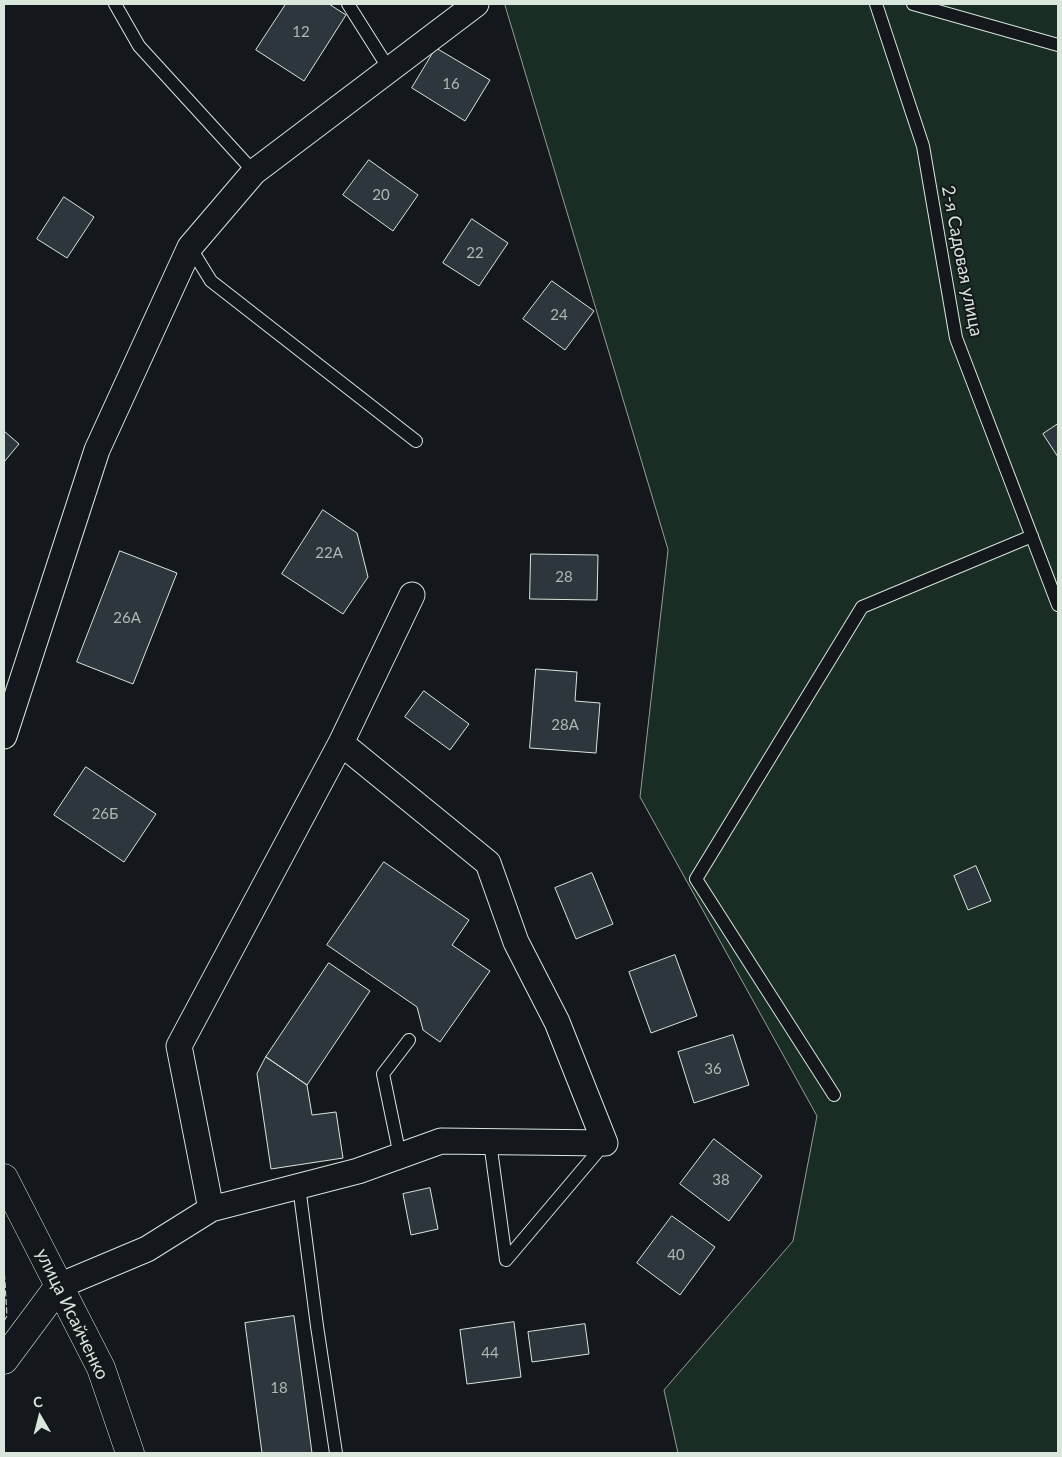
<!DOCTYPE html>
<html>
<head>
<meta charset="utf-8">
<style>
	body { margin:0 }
	#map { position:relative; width:1062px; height:1457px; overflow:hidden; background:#14181c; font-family:Lato,sans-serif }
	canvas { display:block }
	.frame { position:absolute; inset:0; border:5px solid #d8e6dc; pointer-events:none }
	.north { position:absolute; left:15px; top:1392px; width:50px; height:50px; -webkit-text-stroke:4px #14181c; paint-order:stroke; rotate:352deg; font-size:14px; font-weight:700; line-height:20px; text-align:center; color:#d8e6dc }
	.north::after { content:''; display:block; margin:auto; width:18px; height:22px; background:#d8e6dc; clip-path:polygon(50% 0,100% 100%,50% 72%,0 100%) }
</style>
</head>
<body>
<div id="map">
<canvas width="1062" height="1457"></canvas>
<div class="frame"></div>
<div class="north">С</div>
</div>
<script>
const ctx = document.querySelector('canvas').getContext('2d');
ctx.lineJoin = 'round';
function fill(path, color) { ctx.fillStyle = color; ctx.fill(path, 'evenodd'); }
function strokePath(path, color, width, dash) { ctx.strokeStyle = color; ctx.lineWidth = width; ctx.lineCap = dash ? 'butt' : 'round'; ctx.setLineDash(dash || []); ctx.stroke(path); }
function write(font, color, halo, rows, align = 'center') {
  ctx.font = font + ' Lato,sans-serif'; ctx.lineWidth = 4; ctx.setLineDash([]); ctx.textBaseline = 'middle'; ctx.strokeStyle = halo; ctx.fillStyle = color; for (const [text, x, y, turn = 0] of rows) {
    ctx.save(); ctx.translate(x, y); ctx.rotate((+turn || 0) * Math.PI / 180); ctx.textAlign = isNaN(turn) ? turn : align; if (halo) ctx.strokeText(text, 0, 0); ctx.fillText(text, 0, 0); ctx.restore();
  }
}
const green = new Path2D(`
	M505,4H1058V1453H678L664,1390L793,1241L817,1116L640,797L668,550Z`);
const building = new Path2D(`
	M286,4H329L346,15L304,81L256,50Z
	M436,48L490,80L465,121L412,88Z
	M369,160L418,195L393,231L343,195Z
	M64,197L94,217L67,258L37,239Z
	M472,219L508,243L479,286L443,263Z
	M552,281L594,311L565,350L523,319Z
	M1058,424V457L1043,434Z
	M4,431L19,444L4,462Z
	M323,510L357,533L368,577L343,614L282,574Z
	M120,551L177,573L133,684L77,662Z
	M531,554L598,555L597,600L530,599Z
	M536,669L577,672L575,701L600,703L596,753L530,748Z
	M424,691L469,724L450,750L405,717Z
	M86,767L156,814L124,862L54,815Z
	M384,862L469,920L452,945L490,971L440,1042L423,1030L417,1007L327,945Z
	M976,866L991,901L968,910L954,876Z
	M592,873L613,924L576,939L555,888Z
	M675,955L697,1016L651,1033L629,972Z
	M329,963L370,991L307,1085L266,1057Z
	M733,1035L749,1085L694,1103L678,1052Z
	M266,1057L307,1085L312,1115L336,1112L343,1158L271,1169L257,1074Z
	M714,1139L762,1176L729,1221L680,1184Z
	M430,1188L438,1229L411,1235L403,1194Z
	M672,1216L715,1247L680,1295L637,1263Z
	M294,1316L312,1453H262L245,1323Z
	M514,1322L521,1377L467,1384L460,1330Z
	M585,1324L589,1354L532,1362L528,1332Z`);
const lane = new Path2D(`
	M115,4L139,46L254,172
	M348,4L389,69
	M876,4L923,146L956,338L1058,605
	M913,4L1058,45
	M190,247L211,281L416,441
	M834,1095L696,879L862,607L1032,536
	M490,1142L506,1260L605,1143
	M400,1156L383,1074L409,1040
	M299,1186L317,1326L336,1453`);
const street = new Path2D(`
	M4,736L97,450L190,247L254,172L476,4
	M211,1209L179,1046L341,743L412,595
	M59,1286L147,1249L211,1209L358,1171L441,1141L605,1143L557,1022L516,942L488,863L341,743`);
const secondary = new Path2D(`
	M4,1178L101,1368L130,1453
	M4,1360L59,1286`);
const fence = new Path2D(`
	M4,1265L7,1316L4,1321`);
const numberNames = [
	["12",301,32],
	["16",451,84],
	["20",381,195],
	["22",475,253],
	["24",559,315],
	["22А",329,553],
	["28",564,577],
	["26А",127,618],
	["28А",565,725],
	["26Б",105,814],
	["36",713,1069],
	["38",721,1180],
	["40",676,1255],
	["44",490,1353],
	["18",279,1388]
];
const streetNames = [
	["2-я Садовая улица",962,261,79],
	["улица Исайченко",72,1314,64]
];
fill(green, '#1a2d24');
strokePath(green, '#939e99', 1);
fill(building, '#2c363c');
strokePath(building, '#d8e6dc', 1);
strokePath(lane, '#d8e6dc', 14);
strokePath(street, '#d8e6dc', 27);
strokePath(secondary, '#d8e6dc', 29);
strokePath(lane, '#14181c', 12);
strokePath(street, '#14181c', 25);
strokePath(secondary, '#14181c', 28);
strokePath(fence, '#d8e6dc', 1, [6, 2.5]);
write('15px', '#adbab4', null, numberNames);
write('18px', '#d8e6dc', '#14181c', streetNames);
</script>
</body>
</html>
